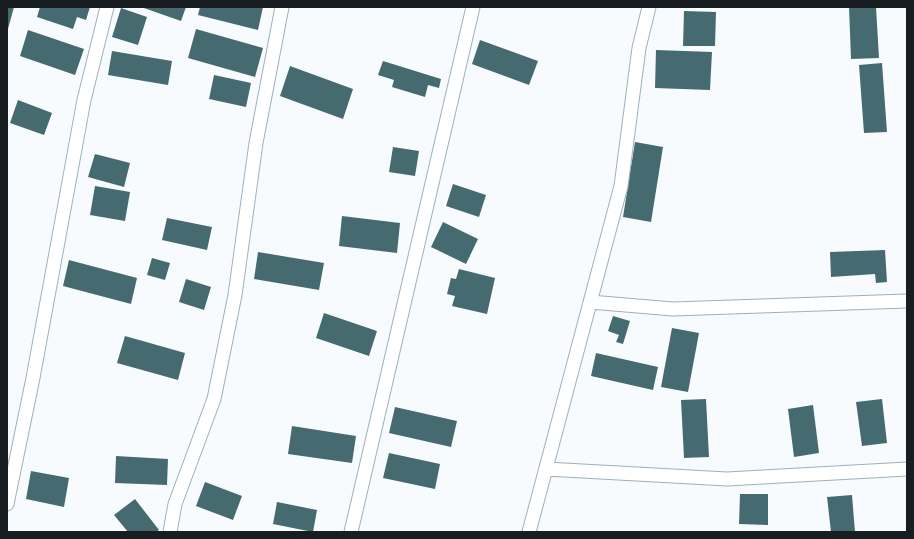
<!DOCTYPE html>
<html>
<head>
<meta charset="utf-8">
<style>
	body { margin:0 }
	#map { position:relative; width:914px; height:539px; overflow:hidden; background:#f7fbfd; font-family:Overpass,sans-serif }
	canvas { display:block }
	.frame { position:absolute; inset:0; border:8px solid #171d21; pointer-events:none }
</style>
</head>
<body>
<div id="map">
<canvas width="914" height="539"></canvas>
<div class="frame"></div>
</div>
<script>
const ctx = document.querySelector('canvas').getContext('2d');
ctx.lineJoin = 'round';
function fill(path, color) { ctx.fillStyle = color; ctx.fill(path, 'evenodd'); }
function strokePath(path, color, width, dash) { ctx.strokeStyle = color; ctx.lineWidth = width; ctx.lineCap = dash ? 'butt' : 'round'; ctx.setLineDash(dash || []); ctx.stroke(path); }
const building = new Path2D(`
	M7,7H14L8,29L7,28Z
	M40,7H90L86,20L77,17L73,29L37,17Z
	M141,7H186L181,21Z
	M200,7H263L258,30L198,15Z
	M849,7H876L879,58L851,59Z
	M121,8L147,17L138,45L112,37Z
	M684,11L716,12L715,46H683Z
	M196,29L263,48L255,77L188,58Z
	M28,30L84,49L75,75L20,56Z
	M480,40L538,61L529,85L472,64Z
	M656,50L712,52L710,90L655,88Z
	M112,51L172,61L168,85L108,75Z
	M383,61L441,79L439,88L428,85L425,97L392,87L394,80L378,75Z
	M882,63L887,132L864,133L859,65Z
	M290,66L353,89L343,119L280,96Z
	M214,75L251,83L246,107L209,99Z
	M18,100L52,113L44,135L10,123Z
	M635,142L663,147L651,222L623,217Z
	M393,147L419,151L415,176L389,172Z
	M95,154L130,163L124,187L88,177Z
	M453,184L486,195L479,217L446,206Z
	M95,186L130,192L125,221L90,215Z
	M342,216L400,223L397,253L339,246Z
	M167,218L212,227L207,250L162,240Z
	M443,222L478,239L466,264L431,247Z
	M885,250L887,282L876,283L875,274L831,277L830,252Z
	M258,252L324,263L319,290L254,279Z
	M152,258L170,263L165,280L147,275Z
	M69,260L137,278L131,304L63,286Z
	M459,269L495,278L487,314L452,306L455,296L447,294L451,278L456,279Z
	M186,279L211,287L204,310L179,302Z
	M324,313L377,331L369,356L316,338Z
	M613,316L630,321L623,344L616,342L619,335L608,331Z
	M672,328L699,333L688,392L661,387Z
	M125,336L185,353L178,380L117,363Z
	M596,353L658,367L653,390L591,376Z
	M706,399L709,457L684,458L681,400Z
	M882,399L887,443L862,446L856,402Z
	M813,405L819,453L794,457L788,409Z
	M395,407L457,421L451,447L389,433Z
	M292,426L356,436L352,463L288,454Z
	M389,453L440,464L435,489L383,478Z
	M116,456L168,459L167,485L115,483Z
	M31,471L69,478L64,507L26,499Z
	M205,482L242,496L233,520L196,506Z
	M740,494H768V525L739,524Z
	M852,495L855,532H831L827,497Z
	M135,499L159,530L156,532H128L114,515Z
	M277,502L317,510L313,532L273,524Z`);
const street = new Path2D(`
	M590,302L673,309L907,301
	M546,469L727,479L907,469
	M7,504L33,378L84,100L107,7
	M170,532L175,504L214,399L235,295L256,143L282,7
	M351,532L473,7
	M529,532L621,186L639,48L649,7`);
fill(building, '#456b71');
strokePath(street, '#9fb0b9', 15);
strokePath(street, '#fff', 13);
</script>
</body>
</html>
